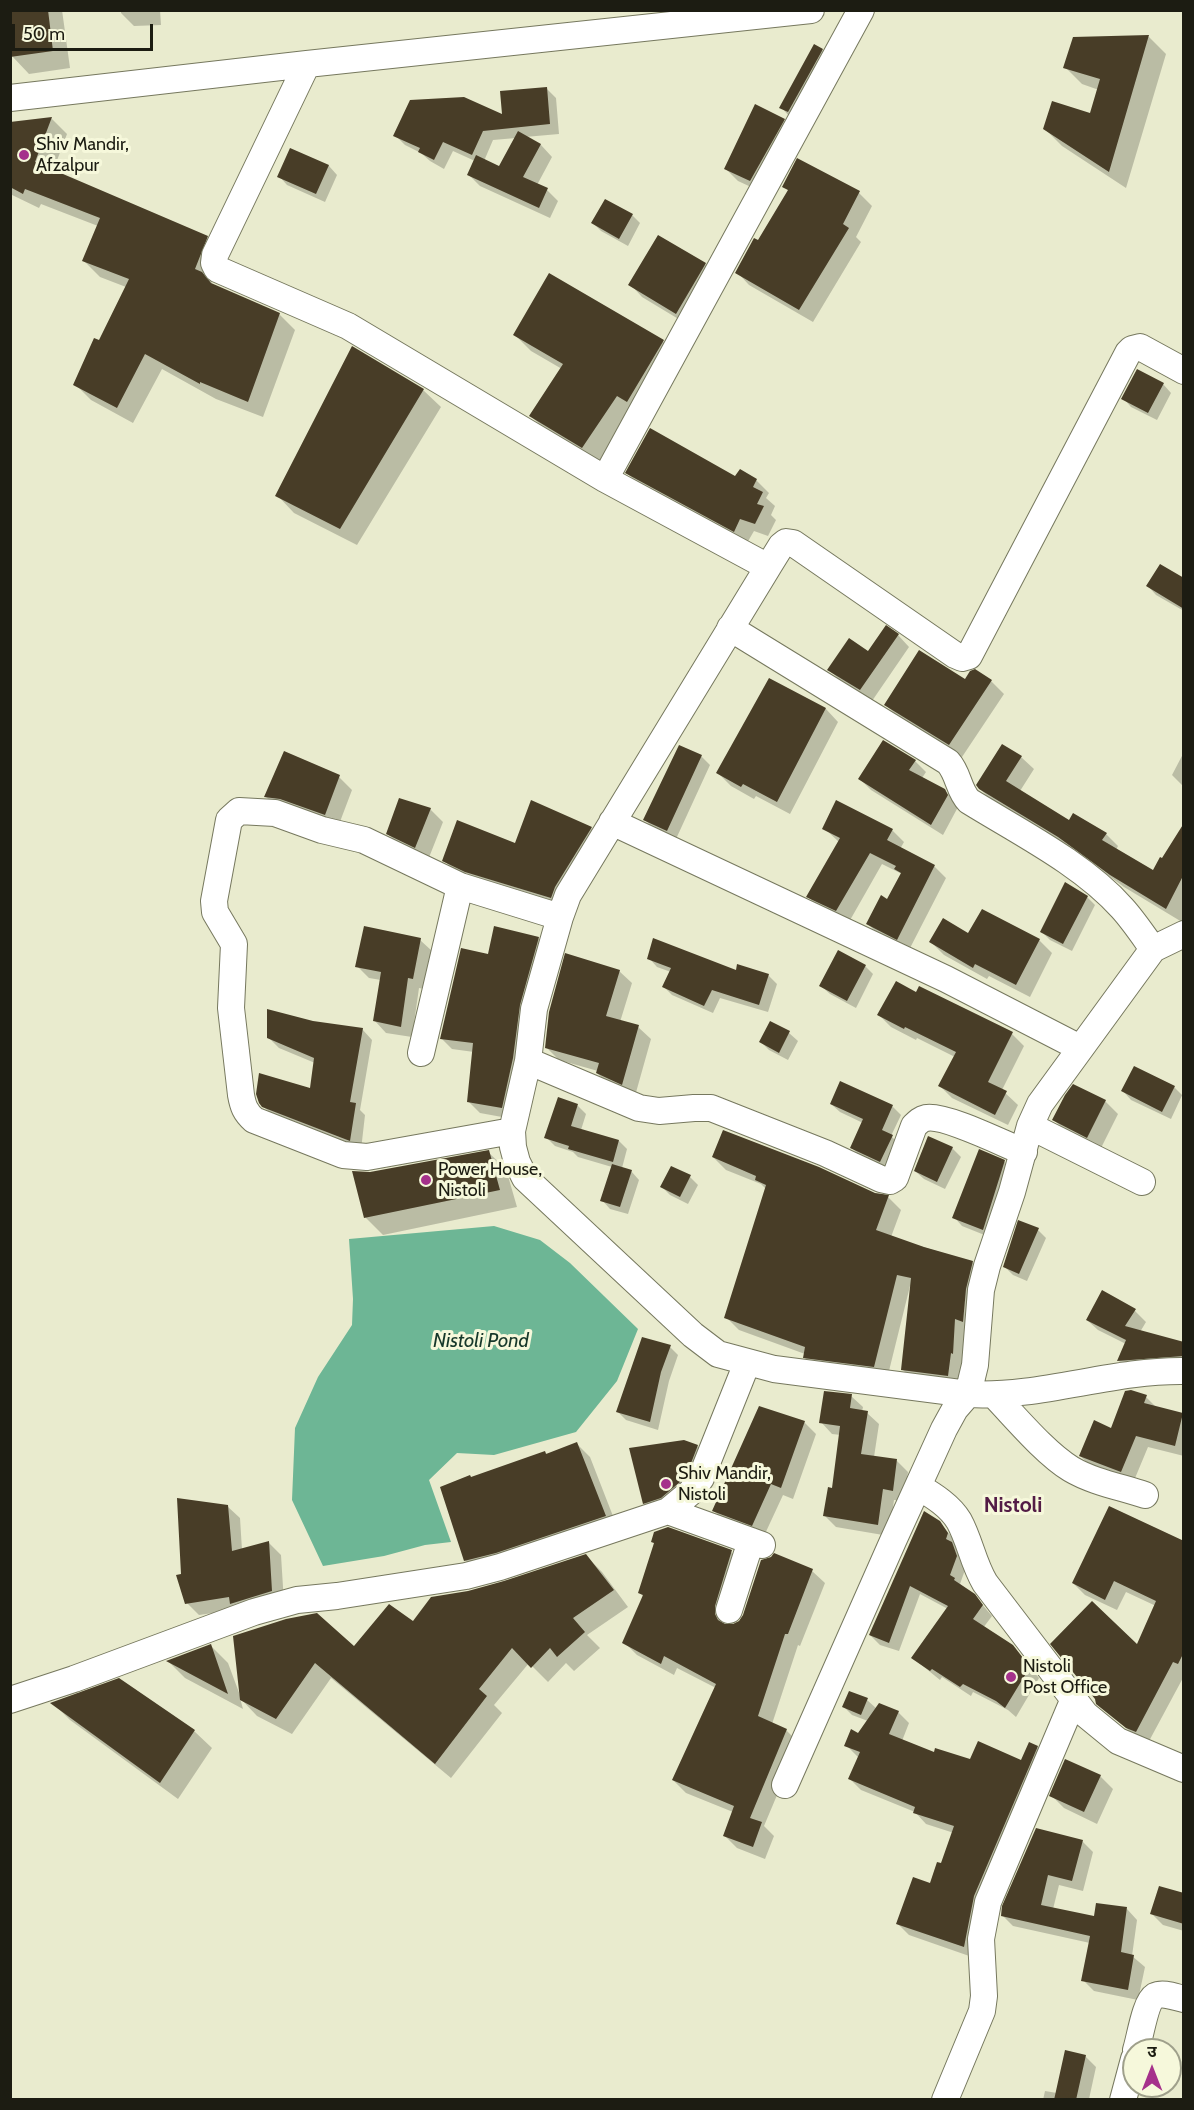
<!DOCTYPE html>
<html>
<head>
<meta charset="utf-8">
<style>
	body { margin:0 }
	#map { position:relative; width:1194px; height:2110px; overflow:hidden; background:#e9ebce; font-family:Cabin,"Noto Sans Devanagari",sans-serif }
	canvas { display:block }
	.frame { position:absolute; inset:0; border:12px solid #1c1c12; pointer-events:none }
	.north { position:absolute; left:1122px; top:2038px; width:60px; height:60px; box-sizing:border-box; background:#f6f8db; border:2px solid #9fa08b; border-radius:50%; rotate:0deg; font-size:16px; font-weight:700; line-height:24px; text-align:center; color:#1c1c12 }
	.north::after { content:''; display:block; margin:auto; width:21px; height:27px; background:#a5318b; clip-path:polygon(50% 0,100% 100%,50% 72%,0 100%) }
	.scale { position:absolute; left:12px; top:24px; width:141px; height:27px; box-sizing:border-box; border:3px solid #1c1c12; border-top:0; padding-left:8px; font-size:18px; line-height:21px; white-space:nowrap; color:#1c1c12; -webkit-text-stroke:4px #f6f8db; paint-order:stroke }
</style>
</head>
<body>
<div id="map">
<canvas width="1194" height="2110"></canvas>
<div class="frame"></div>
<div class="north">उ</div>
<div class="scale">50 m</div>
</div>
<script>
const ctx = document.querySelector('canvas').getContext('2d');
ctx.lineJoin = 'round';
function fill(path, color) { ctx.fillStyle = color; ctx.fill(path, 'evenodd'); }
function strokePath(path, color, width, dash) { ctx.strokeStyle = color; ctx.lineWidth = width; ctx.lineCap = dash ? 'butt' : 'round'; ctx.setLineDash(dash || []); ctx.stroke(path); }
function write(font, color, halo, rows, align = 'center') {
  ctx.font = font + ' Cabin,sans-serif'; ctx.lineWidth = 6; ctx.setLineDash([]); ctx.textBaseline = 'middle'; ctx.strokeStyle = halo; ctx.fillStyle = color; for (const [text, x, y, turn = 0] of rows) {
    ctx.save(); ctx.translate(x, y); ctx.rotate((+turn || 0) * Math.PI / 180); ctx.textAlign = isNaN(turn) ? turn : align; if (halo) ctx.strokeText(text, 0, 0); ctx.fillText(text, 0, 0); ctx.restore();
  }
}
const water = new Path2D(`
	M494,1226L540,1240L570,1263L638,1329L617,1381L576,1432L494,1455L457,1453L429,1480L451,1542L425,1545L384,1556L323,1566L292,1500L295,1428L318,1377L352,1325L353,1299L349,1239Z`);
const shadow = new Path2D(`
	M10,10H62L70,68L29,74L12,56Z
	M121,10H160L161,25L134,26L121,13Z
	M1149,37L1166,54L1126,188L1062,146L1045,129L1091,114L1099,90L1082,84L1065,67L1074,39Z
	M822,50L830,58L789,116L781,107Z
	M546,88L556,98L559,134L525,137L541,145L552,157L537,185L547,190L558,201L550,218L480,186L469,175L475,161L453,151L444,169L430,161L421,153L405,145L395,135L504,117ZM516,138L500,168L484,161L493,140Z
	M51,118L67,134L53,171L207,237L223,253L211,284L279,314L295,330L263,417L216,399L162,369L133,423L91,400L75,384L99,343L126,287L100,277L84,261L98,226L41,204L39,208L10,194V124Z
	M784,120L797,133L764,193L738,181L725,168Z
	M291,150L329,166L337,175L325,202L287,185L279,176Z
	M784,186L859,193L872,206L856,237L861,242L813,322L749,285L737,272L759,242L789,191Z
	M632,215L640,223L628,246L601,231L593,223Z
	M705,264L718,277L690,326L642,297L630,284Z
	M515,335L663,341L679,357L633,411L599,463L547,432L531,416L562,369L531,351Z
	M353,348L423,390L441,407L357,545L294,513L277,495Z
	M1163,384L1171,393L1157,420L1131,407L1123,398Z
	M627,473L756,480L769,493L766,498L775,506L771,515L776,520L768,536L754,531L747,543L640,486Z
	M1184,580V611L1156,595L1148,586Z
	M898,635L909,647L872,701L841,681L829,670L869,653Z
	M770,680L826,709L838,722L790,814L756,796L754,799L731,786L718,773Z
	M965,681H991L1004,694L962,757L899,718L886,705Z
	M1184,752V787L1172,775Z
	M701,756L710,765L676,839L653,828L645,820Z
	M1021,757L1034,769L1020,791L1069,822L1106,834L1118,846L1116,850L1154,873L1184,829L1182,922L1124,887L1072,849L993,802L980,789Z
	M915,761L926,772L922,778L944,790L956,802L958,807L943,835L871,790L860,779Z
	M339,777L352,790L338,827L279,810L266,797Z
	M430,809L443,822L428,860L401,847L388,834Z
	M591,828L603,840L563,910L456,873L444,860Z
	M824,828L892,830L904,842L900,849L934,866L946,878L909,950L880,936L868,924L888,901L902,874L882,864L849,922L820,908L808,897L839,842Z
	M1087,897L1095,905L1072,951L1050,940L1042,932Z
	M969,935L1039,940L1052,953L1030,997L989,976L987,979L944,955L931,942Z
	M538,938L549,949L513,1119L480,1113L469,1102L474,1052L452,1049L441,1038L489,955Z
	M420,940L432,951L424,989L419,988L412,1037L386,1033L375,1021L381,980L369,978L357,966Z
	M649,958L768,975L777,984L768,1012L720,998L713,1013L672,995L664,987L671,972L657,967Z
	M865,966L873,974L856,1008L830,994L821,986Z
	M619,971L632,983L620,1022L638,1027L651,1039L635,1096L610,1086L597,1073L598,1071L559,1060L546,1047Z
	M920,988L1012,1034L1024,1046L1002,1090L1018,1105L1008,1125L952,1098L940,1086L955,1057L917,1038L916,1040L891,1027L879,1015L917,994Z
	M312,1022L362,1029L372,1040L360,1110L365,1115L361,1150L274,1117L263,1106L311,1090L315,1063L279,1048L268,1037Z
	M771,1023L789,1033L798,1041L788,1060L769,1050L761,1042Z
	M1135,1068L1174,1087L1182,1095L1184,1091L1171,1119L1131,1100L1123,1091Z
	M841,1083L893,1107L901,1115L891,1136L900,1145L889,1170L860,1156L852,1148L863,1123L840,1112L831,1104Z
	M559,1099L578,1106L586,1114L581,1130L619,1141L627,1149L622,1168L631,1171L639,1180L628,1214L610,1209L602,1200L612,1167L578,1157L573,1152L555,1146L546,1137Z
	M1105,1101L1118,1114L1100,1150L1067,1133L1054,1120Z
	M952,1148L961,1157L945,1189L924,1179L915,1171Z
	M488,1152L506,1169L517,1207L383,1235L366,1218L354,1172L370,1173Z
	M713,1157L888,1197L901,1210L891,1237L972,1262L985,1275L961,1389L916,1383L903,1370L912,1286H910L887,1379L817,1370L804,1357L805,1354L739,1330L726,1317L767,1190L761,1184L726,1170Z
	M1004,1161L1013,1170L992,1238L962,1226L954,1217Z
	M690,1177L698,1185L688,1204L670,1195L662,1187Z
	M1038,1230L1046,1238L1027,1281L1013,1275L1004,1266Z
	M1102,1292L1135,1311L1146,1322L1140,1332L1184,1344V1368L1130,1372L1119,1361L1126,1344L1098,1330L1087,1320Z
	M670,1347L678,1355L669,1381L658,1430L626,1420L618,1412Z
	M851,1396L863,1407L862,1412L867,1413L879,1424L874,1457L897,1461L908,1472L904,1501L894,1500L889,1536L836,1527L825,1516L833,1489L841,1435L832,1434L821,1422Z
	M1146,1397L1157,1408L1184,1415V1456L1148,1447L1133,1483L1092,1467L1080,1456Z
	M804,1422L816,1434L793,1499L783,1495L764,1536L725,1522L714,1511Z
	M577,1444L590,1457L618,1529L478,1573L465,1560L472,1478L545,1452L548,1455Z
	M697,1446L715,1464L662,1520L644,1503Z
	M227,1506L240,1518L242,1550L269,1543L281,1555L284,1603L199,1615L187,1603L182,1575Z
	M939,1522L958,1544L956,1548L961,1553L966,1567L960,1584L974,1595L992,1616L983,1628L1012,1646L1039,1678L1016,1717L1008,1710L973,1692L971,1696L942,1677L940,1680L913,1658L948,1609L920,1594L899,1651L880,1645L870,1635Z
	M1184,1543V1676L1148,1743L1139,1739L1097,1703L1137,1646L1156,1606L1126,1592L1117,1610L1085,1595L1073,1583Z
	M731,1552L744,1564L727,1619V1626H733L812,1571L825,1583L800,1646L798,1645L772,1724L786,1730L799,1743L764,1826L774,1836L765,1859L737,1848L724,1835L733,1812L686,1793L673,1780L716,1688L677,1668L674,1675L637,1655L624,1642L644,1597L639,1592Z
	M586,1556L602,1572L628,1607L587,1635L600,1648L574,1671L566,1663L548,1682L529,1663L494,1705L502,1713L451,1778L331,1678L292,1734L257,1716L240,1698L243,1709L185,1678L168,1661L211,1646L228,1663L241,1698L235,1637L355,1648L413,1623L469,1592Z
	M119,1680L194,1731L212,1748L178,1799L70,1720L53,1703Z
	M867,1700L877,1709L898,1712L909,1723L902,1741L935,1754L970,1761L1021,1762L1037,1747L1048,1758L975,1958L909,1935L898,1924L931,1885L942,1865L954,1833L926,1824L915,1812L861,1790L850,1779L859,1758L846,1745L858,1735L868,1721L852,1715L844,1707Z
	M1066,1761L1100,1776L1113,1789L1097,1824L1064,1808L1051,1795Z
	M1082,1841L1093,1852L1083,1891L1059,1885L1053,1909L1095,1918L1127,1909L1137,1920L1132,1956L1145,1967L1138,2000L1094,1991L1083,1980L1090,1943L1013,1926L1002,1915Z
	M1184,1895V1931L1163,1925L1152,1914Z
	M1085,2056L1096,2067L1089,2099L1091,2100H1043L1045,2091L1057,2093Z`);
const building = new Path2D(`
	M10,10H48L53,51L10,57Z
	M1149,35L1109,172L1043,129L1052,101L1090,113L1100,79L1063,68L1073,37Z
	M814,44L823,49L788,112L779,108Z
	M547,87L550,124L483,131L472,155L443,142L434,160L418,152L420,148L393,136L410,100L464,97L502,114L500,91Z
	M755,104L785,119L750,181L724,169Z
	M52,117L35,162L208,236L195,269L202,272L211,283L280,313L248,402L200,382V384L145,354L117,408L73,385L94,338L99,340L129,279L82,261L100,218L25,189L23,194L10,187V122Z
	M518,131L541,144L523,177L548,188L539,208L467,175L476,155L499,166Z
	M290,148L329,165L316,194L277,177Z
	M797,158L860,191L843,224L849,228L799,310L735,273L754,238L758,240L788,190L782,187Z
	M605,199L633,214L619,239L591,223Z
	M658,235L706,263L676,314L628,285Z
	M549,273L664,340L627,402L617,396L582,448L529,416L563,364L513,335Z
	M352,346L424,389L340,529L275,496Z
	M1137,369L1164,383L1148,413L1121,399Z
	M650,428L735,476L740,469L757,479L753,487L763,492L757,504L764,506L755,524L740,519L734,532L625,473Z
	M1160,564L1184,578V609L1146,586Z
	M886,625L899,634L860,690L827,670L849,638L868,651Z
	M919,650L965,679L970,671L975,669L992,680L949,745L884,705Z
	M769,678L826,708L777,802L743,784L741,787L716,773Z
	M883,740L916,760L909,770L945,789L948,795L931,825L858,779Z
	M1002,744L1022,756L1006,781L1069,820L1073,813L1107,833L1102,840L1153,870L1160,857L1162,858L1184,823V874L1166,909L1110,875L1058,837L979,789L976,785Z
	M679,745L702,755L667,831L643,820Z
	M284,751L340,775L325,815L280,799L264,797Z
	M399,798L431,808L415,848L386,834Z
	M531,800L592,827L555,887L551,898L465,872L442,861L457,820L515,843Z
	M836,800L893,829L887,840L935,865L897,940L866,924L881,895L887,899L901,873L894,869L896,866L870,853L836,911L806,897L840,838L822,829Z
	M1065,882L1088,896L1063,944L1040,932Z
	M982,909L1040,939L1016,985L975,964L973,968L929,942L943,918L968,933Z
	M364,926L421,938L413,979L408,978L401,1027L373,1021L381,972L355,967Z
	M494,926L539,937L520,1005L513,1058L502,1108L467,1102L473,1043L440,1039L461,948L488,954Z
	M653,938L736,970L737,964L769,974L759,1005L712,990L704,1006L662,987L671,968L647,959Z
	M838,950L866,965L847,1001L819,986Z
	M565,953L620,970L606,1016L639,1025L622,1085L596,1073L599,1063L545,1048L549,1012Z
	M896,981L916,992L919,986L1013,1032L988,1082L1007,1091L995,1115L938,1086L956,1052L905,1027L904,1029L877,1015Z
	M267,1009L313,1021L363,1028L350,1102L356,1103L350,1141L262,1107L259,1103L256,1094L259,1073L310,1088L314,1058L267,1038Z
	M770,1021L790,1031L779,1053L759,1042Z
	M1134,1066L1175,1086L1162,1112L1121,1091Z
	M840,1081L893,1105L882,1130L893,1135L880,1162L850,1148L863,1119L830,1104Z
	M1073,1084L1106,1100L1087,1138L1052,1120L1065,1095Z
	M558,1097L578,1104L571,1126L619,1140L613,1162L568,1149L569,1146L544,1138Z
	M723,1130L819,1167L875,1193L889,1195L876,1230L924,1247L973,1261L966,1289L963,1322L955,1319L953,1354L951,1353L948,1376L901,1370L911,1278L897,1275L874,1367L803,1358L805,1347L724,1318L766,1185L755,1180L756,1176L712,1157Z
	M928,1136L953,1147L937,1182L914,1171Z
	M979,1149L1005,1160L983,1230L952,1218Z
	M489,1150L500,1190L364,1218L352,1171L370,1172Z
	M612,1164L632,1170L620,1207L600,1201Z
	M671,1166L691,1175L680,1197L660,1187Z
	M1018,1220L1039,1228L1019,1274L1003,1267Z
	M1102,1290L1136,1309L1125,1326L1184,1342V1356L1117,1361L1126,1340L1086,1320Z
	M642,1337L671,1345L661,1372L650,1422L616,1412Z
	M1131,1390L1147,1395L1144,1403L1183,1413L1175,1446L1136,1436L1121,1472L1079,1456L1094,1420L1111,1428L1125,1391Z
	M824,1391L852,1394L850,1408L868,1411L861,1454L897,1459L893,1491L883,1489L878,1525L823,1516L828,1487L832,1488L840,1426L819,1423Z
	M759,1406L805,1421L781,1488L771,1484L752,1526L712,1511Z
	M684,1440L698,1445L688,1471L680,1482L661,1498L643,1504L629,1448Z
	M577,1442L606,1516L496,1553L464,1561L440,1487L470,1475L471,1477L545,1451L546,1454Z
	M177,1498L228,1505L232,1551L269,1541L272,1591L230,1604L229,1597L185,1604L176,1575L181,1574Z
	M1109,1506L1184,1541V1652L1178,1664L1173,1662L1136,1732L1126,1728L1096,1704L1095,1699L1050,1644L1092,1601L1137,1644L1156,1601L1114,1581L1105,1600L1072,1583Z
	M924,1511L940,1521L948,1533L946,1539L952,1542L957,1556L950,1575L955,1578L954,1580L975,1594L983,1605L973,1619L1013,1645L1030,1667L1005,1708L996,1701L963,1684L960,1687L932,1669L930,1671L911,1658L948,1606L910,1586L889,1643L869,1635Z
	M668,1527L732,1550L715,1606V1614L718,1620L725,1624H733L739,1621L743,1615L761,1560L771,1557L774,1553L813,1569L788,1634H785L758,1716L787,1729L750,1818L762,1822L753,1847L723,1836L734,1806L672,1780L716,1684L664,1656L661,1664L622,1643L643,1595L638,1593L654,1543L651,1542L654,1532Z
	M586,1554L614,1590L573,1618L585,1632L557,1657L550,1648L531,1668L512,1648L479,1689L487,1696L435,1764L315,1663L276,1719L240,1700L233,1636L286,1619L317,1613L354,1646L389,1604L413,1621L431,1597L468,1591L504,1581Z
	M211,1644L228,1694L166,1661Z
	M119,1678L195,1730L160,1783L50,1703Z
	M849,1691L868,1698L861,1715L842,1707Z
	M879,1703L899,1711L889,1734L934,1752L935,1748L970,1759L978,1741L1021,1760L1029,1742L1038,1746L974,1896L964,1947L896,1924L913,1877L930,1883L937,1862L941,1863L954,1826L913,1813L915,1807L848,1779L860,1752L844,1746L851,1729L858,1733Z
	M1065,1759L1101,1775L1084,1812L1049,1796Z
	M1036,1828L1083,1840L1072,1881L1048,1875L1041,1905L1094,1916L1096,1903L1127,1907L1121,1952L1134,1955L1128,1990L1081,1981L1090,1936L1001,1916L1002,1906Z
	M1159,1886L1184,1893V1924L1150,1914Z
	M1065,2050L1086,2055L1076,2100H1054Z`);
const minor = new Path2D(`
	M307,64L215,255L214,263L217,269L348,326L605,479L768,567L568,895L560,917L534,1009L528,1061L512,1131L513,1147L517,1162L525,1178L693,1335L718,1354L774,1369L968,1394C1041,1398 1111,1370 1184,1371
	M10,98L307,64L811,10
	M605,479L861,10
	M768,567L781,546L786,542L793,543L955,655L962,658L969,656L1128,353L1132,349L1140,347L1184,371
	M730,628L948,762C959,774 958,790 969,801C1019,832 1083,864 1122,908C1133,920 1143,935 1153,949
	M612,822L946,979L1080,1048
	M421,1053L460,886
	M528,1061L639,1108L659,1111L694,1108H711L825,1153L881,1179L890,1181L895,1178L914,1126C918,1122 921,1119 926,1118C944,1114 1004,1144 1024,1152
	M1030,1126L1142,1182
	M512,1131L367,1157L343,1155L254,1120C245,1112 243,1106 241,1095L231,1008L234,944L215,912L214,901L229,820L239,811L275,813L322,830L364,840L460,886L560,917
	M994,1395C1016,1418 1045,1453 1071,1469C1093,1482 1121,1487 1145,1495
	M919,1487C934,1496 950,1506 959,1521C970,1541 973,1563 985,1583L1085,1714L1118,1741L1184,1769
	M668,1511L762,1545
	M729,1610L751,1541
	M10,1700L74,1679L254,1612L297,1600L337,1596L466,1576L500,1567L668,1511L691,1492L701,1478L747,1363
	M785,1785L893,1541L944,1429L955,1409L968,1394L975,1365L981,1290L987,1266L1012,1192L1030,1126L1040,1104L1153,949L1184,934
	M1136,2050C1140,2038 1145,2002 1155,1996C1163,1992 1175,1997 1184,1999
	M945,2100L982,2011L984,1996L981,1939L988,1902L1073,1701
	M1123,2100L1134,2059`);
const markers = [
	[24,155,6,"#a5318b"],
	[426,1180,6,"#a5318b"],
	[666,1484,6,"#a5318b"],
	[1011,1677,6,"#a5318b"]
];
const poiNames = [
	["Shiv Mandir,",36,145],
	["Afzalpur",36,166],
	["Power House,",438,1170],
	["Nistoli",438,1191],
	["Shiv Mandir,",678,1474],
	["Nistoli",678,1495],
	["Nistoli",1023,1667],
	["Post Office",1023,1688]
];
const waterNames = [
	["Nistoli Pond",481,1341]
];
const quarterNames = [
	["Nistoli",1013,1506]
];
fill(water, '#6db695');
fill(shadow, '#0003');
fill(building, '#483d27');
strokePath(minor, '#76785e', 28);
strokePath(minor, '#fff', 26);
for (const [x, y, r, color] of markers) { const dot = new Path2D(); dot.arc(x, y, r, 0, 2 * Math.PI); ctx.fillStyle = color; ctx.fill(dot); strokePath(dot, '#f6f8db', 2); }
write('18px', '#1c1c12', '#f6f8db', poiNames, 'left');
write('italic 20px', '#16382a', '#f6f8db', waterNames);
write('bold 21px', '#531c46', '#f6f8db', quarterNames);
</script>
</body>
</html>
